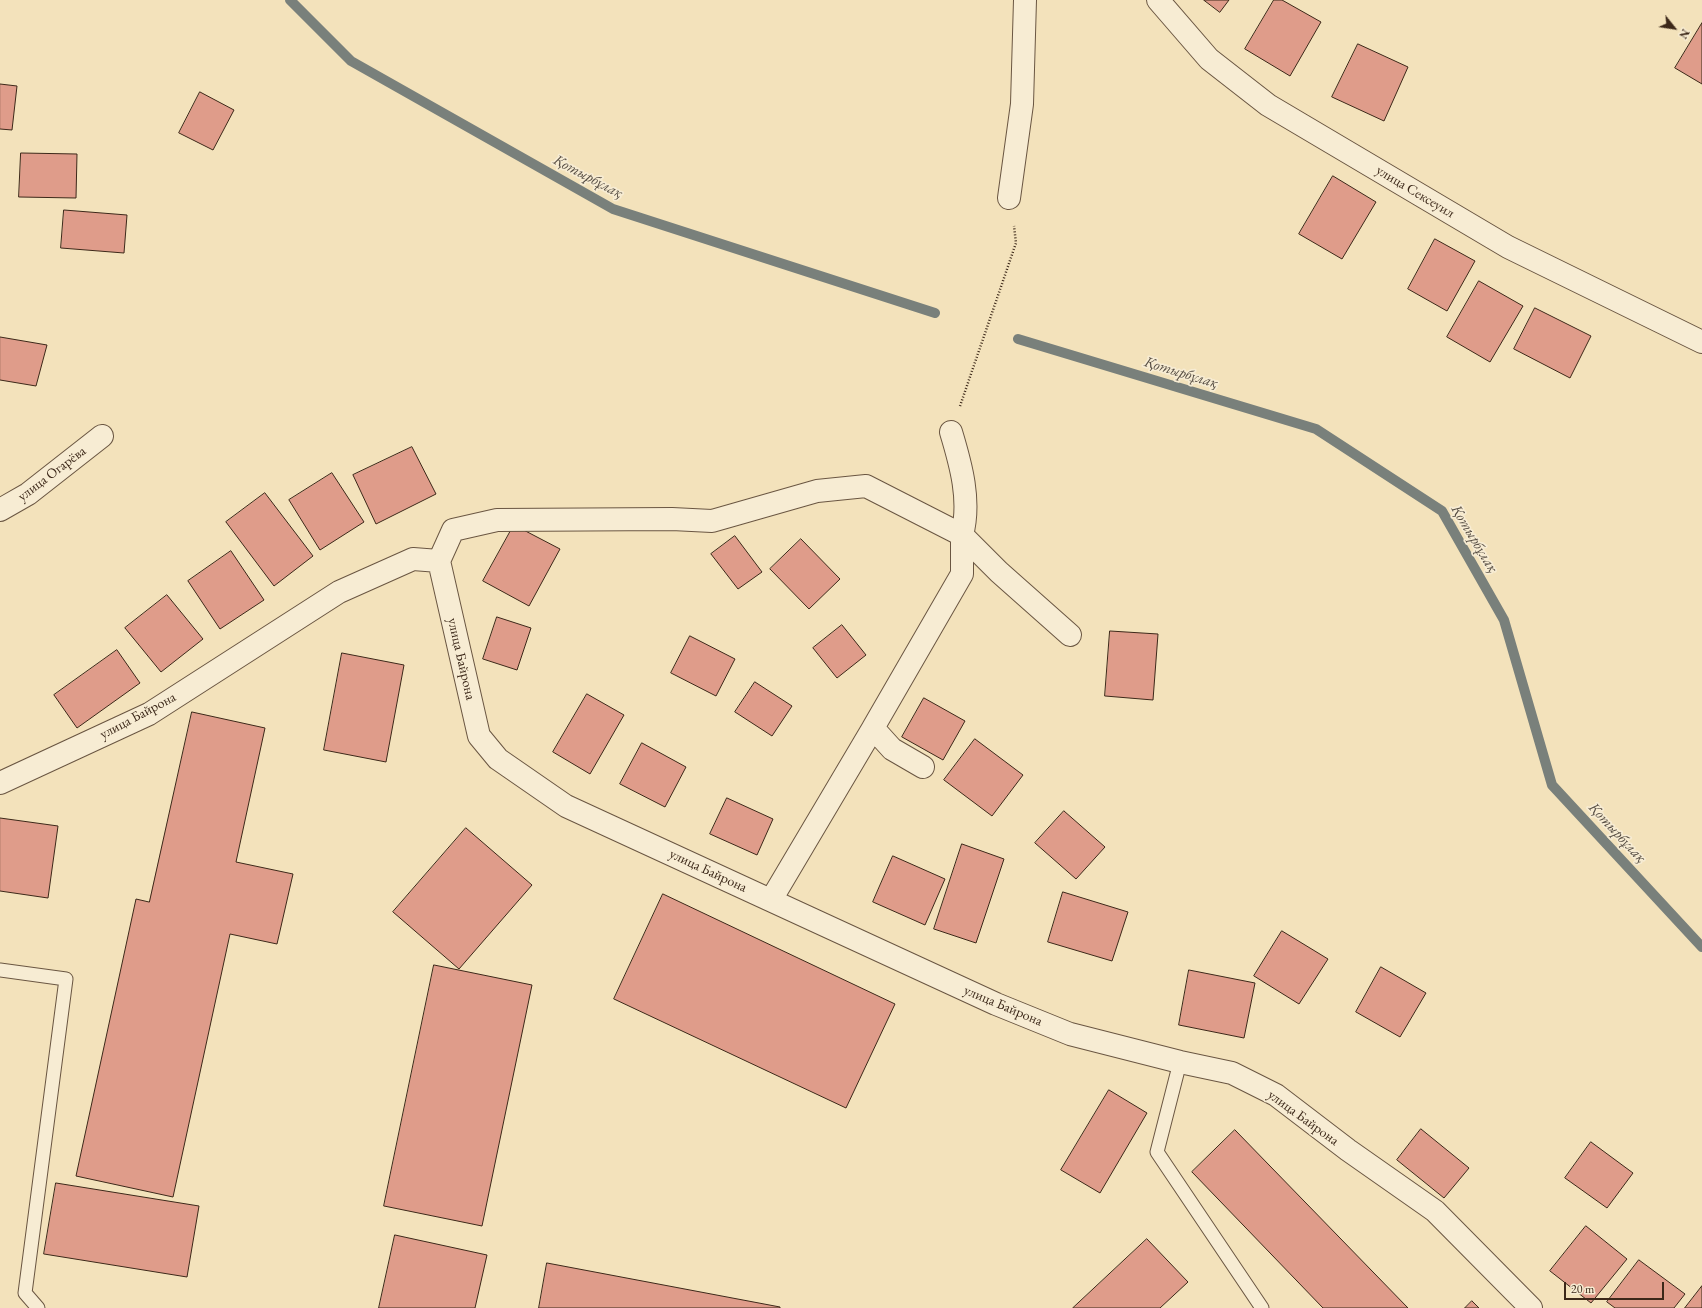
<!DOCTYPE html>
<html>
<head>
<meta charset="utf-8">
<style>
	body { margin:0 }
	#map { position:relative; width:1702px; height:1308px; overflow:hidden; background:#f3e2bb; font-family:"EB Garamond",serif }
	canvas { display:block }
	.north { position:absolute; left:1654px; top:8px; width:40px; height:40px; -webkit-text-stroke:3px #f7ecd3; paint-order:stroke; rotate:120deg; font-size:11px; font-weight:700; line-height:16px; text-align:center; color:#3c2819 }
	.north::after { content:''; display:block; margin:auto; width:14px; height:18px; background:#3c2819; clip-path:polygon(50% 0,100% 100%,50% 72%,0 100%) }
	.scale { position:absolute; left:1564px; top:1282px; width:100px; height:18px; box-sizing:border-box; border:2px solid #3c2819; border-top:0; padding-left:5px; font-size:12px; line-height:14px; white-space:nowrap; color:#3c2819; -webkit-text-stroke:3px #f7ecd3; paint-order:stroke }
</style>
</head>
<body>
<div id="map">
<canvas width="1702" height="1308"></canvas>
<div class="north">N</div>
<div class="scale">20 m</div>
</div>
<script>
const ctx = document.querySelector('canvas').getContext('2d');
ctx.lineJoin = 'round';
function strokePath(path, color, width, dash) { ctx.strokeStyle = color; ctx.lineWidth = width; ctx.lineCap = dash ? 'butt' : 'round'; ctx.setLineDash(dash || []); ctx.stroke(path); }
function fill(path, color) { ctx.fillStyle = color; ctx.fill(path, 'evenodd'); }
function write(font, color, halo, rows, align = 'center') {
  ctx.font = font + ' "EB Garamond",serif'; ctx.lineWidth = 3.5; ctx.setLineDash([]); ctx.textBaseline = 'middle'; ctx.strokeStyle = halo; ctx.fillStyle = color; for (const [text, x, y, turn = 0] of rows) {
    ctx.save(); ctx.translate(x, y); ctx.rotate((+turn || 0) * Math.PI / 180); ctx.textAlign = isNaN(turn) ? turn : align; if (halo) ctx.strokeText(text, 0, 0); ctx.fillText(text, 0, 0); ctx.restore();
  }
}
const stream = new Path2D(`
	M290,0L351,61L613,209L935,313
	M1018,339L1316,429L1442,511L1504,620L1552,785L1702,947`);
const building = new Path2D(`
	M1204,0H1229L1220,12Z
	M1274,0H1282L1321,22L1290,76L1245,49Z
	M1702,23V84L1675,68Z
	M1358,44L1408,67L1384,121L1332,97Z
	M0,84L17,86L12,130L0,129Z
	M200,92L234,110L213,150L179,133Z
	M21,153L77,154L76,198L19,197Z
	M1333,176L1376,202L1342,259L1299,234Z
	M64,210L127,215L124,253L61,248Z
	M1435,239L1475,261L1447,311L1408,289Z
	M1479,281L1523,306L1490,362L1447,337Z
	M1535,308L1591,336L1570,378L1514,349Z
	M0,337L47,345L36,386L0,380Z
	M412,447L436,494L376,524L353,475Z
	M332,473L364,522L320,550L289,500Z
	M265,493L313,556L274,586L226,522Z
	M514,525L560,549L529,606L483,581Z
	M735,536L762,572L738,589L711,554Z
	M801,539L840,579L809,609L770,569Z
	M231,551L264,600L220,629L188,581Z
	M167,595L203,639L161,672L125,628Z
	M497,617L531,628L517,670L483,659Z
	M842,625L866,655L837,678L813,648Z
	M1110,631L1158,634L1153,700L1105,696Z
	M690,636L735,659L716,696L671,673Z
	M117,650L140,683L77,728L54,695Z
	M342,653L404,665L386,762L324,750Z
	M755,682L792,706L772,736L735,712Z
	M587,694L624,715L590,774L553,752Z
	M924,698L965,721L943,760L902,737Z
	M192,712L265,728L236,862L293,874L277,944L230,934L173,1197L76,1176L136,899L149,902Z
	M975,739L1023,775L992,816L944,780Z
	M642,743L686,767L665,807L620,784Z
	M727,798L773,819L757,855L710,834Z
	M1064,811L1105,847L1076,879L1035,843Z
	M0,818L58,826L48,898L0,891Z
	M466,828L532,885L459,969L393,912Z
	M962,844L1004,859L976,943L934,929Z
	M893,856L945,879L925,925L873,902Z
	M1063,892L1128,912L1112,961L1048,942Z
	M663,894L895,1004L846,1108L614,999Z
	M1282,931L1328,959L1299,1004L1254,976Z
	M434,965L532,985L482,1226L384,1206Z
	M1381,967L1426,993L1400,1037L1356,1012Z
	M1189,970L1255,983L1244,1038L1179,1025Z
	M1109,1090L1147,1113L1100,1193L1061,1170Z
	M1421,1129L1469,1168L1444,1198L1397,1160Z
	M1235,1130L1408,1308H1323L1192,1172Z
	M1591,1142L1633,1173L1607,1208L1565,1178Z
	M56,1183L199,1206L187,1277L44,1254Z
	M1586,1226L1627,1259L1591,1303L1550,1271Z
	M395,1235L487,1255L475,1308H379Z
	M1147,1239L1188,1282L1160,1308H1073Z
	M1639,1260L1685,1294L1674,1308H1615L1607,1302Z
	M547,1263L780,1307V1308H539Z
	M1702,1286V1308H1685Z
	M1472,1301L1479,1308H1465Z`);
const path = new Path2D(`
	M960,406L1016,243L1014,226`);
const service = new Path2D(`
	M0,970L66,979L25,1293L38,1308
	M1180,1062L1157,1152L1262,1308`);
const minor = new Path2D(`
	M1158,0L1209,59L1268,105L1508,247L1702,342
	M1009,198L1022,104L1025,0
	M0,510L28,494L102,436
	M962,535L999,572L1070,635
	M439,561L453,530L497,520L672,519L712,521L817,491L866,486L962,535C971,501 961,465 951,432
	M923,767L892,749L873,728L962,574V535
	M0,783L149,714L339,592L413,559L439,561L479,736L498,759L566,806L996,1004L1070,1034L1180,1062L1232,1073L1276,1095L1348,1150L1435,1211L1531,1308
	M771,900L873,728`);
const streetNames = [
	["улица Сексеуил",1415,192,31],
	["улица Огарёва",52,474,-37],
	["улица Байрона",461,659,77],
	["улица Байрона",138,716,-28],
	["улица Байрона",708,871,25],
	["улица Байрона",1003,1006,23],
	["улица Байрона",1303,1118,36]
];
const waterNames = [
	["Қотырбұлақ",588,177,28],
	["Қотырбұлақ",1181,373,17],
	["Қотырбұлақ",1474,539,59],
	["Қотырбұлақ",1617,833,47]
];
strokePath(stream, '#79807b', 10);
fill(building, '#df9c8a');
strokePath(building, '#3c2819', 1);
strokePath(service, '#6a5642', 15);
strokePath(minor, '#6a5642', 24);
strokePath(path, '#3c2819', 2.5, [1, 2]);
strokePath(service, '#f7ecd3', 13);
strokePath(minor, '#f7ecd3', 22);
write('14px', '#3c2819', '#f7ecd3', streetNames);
write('italic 15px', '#554c42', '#f7ecd3', waterNames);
</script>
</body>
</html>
